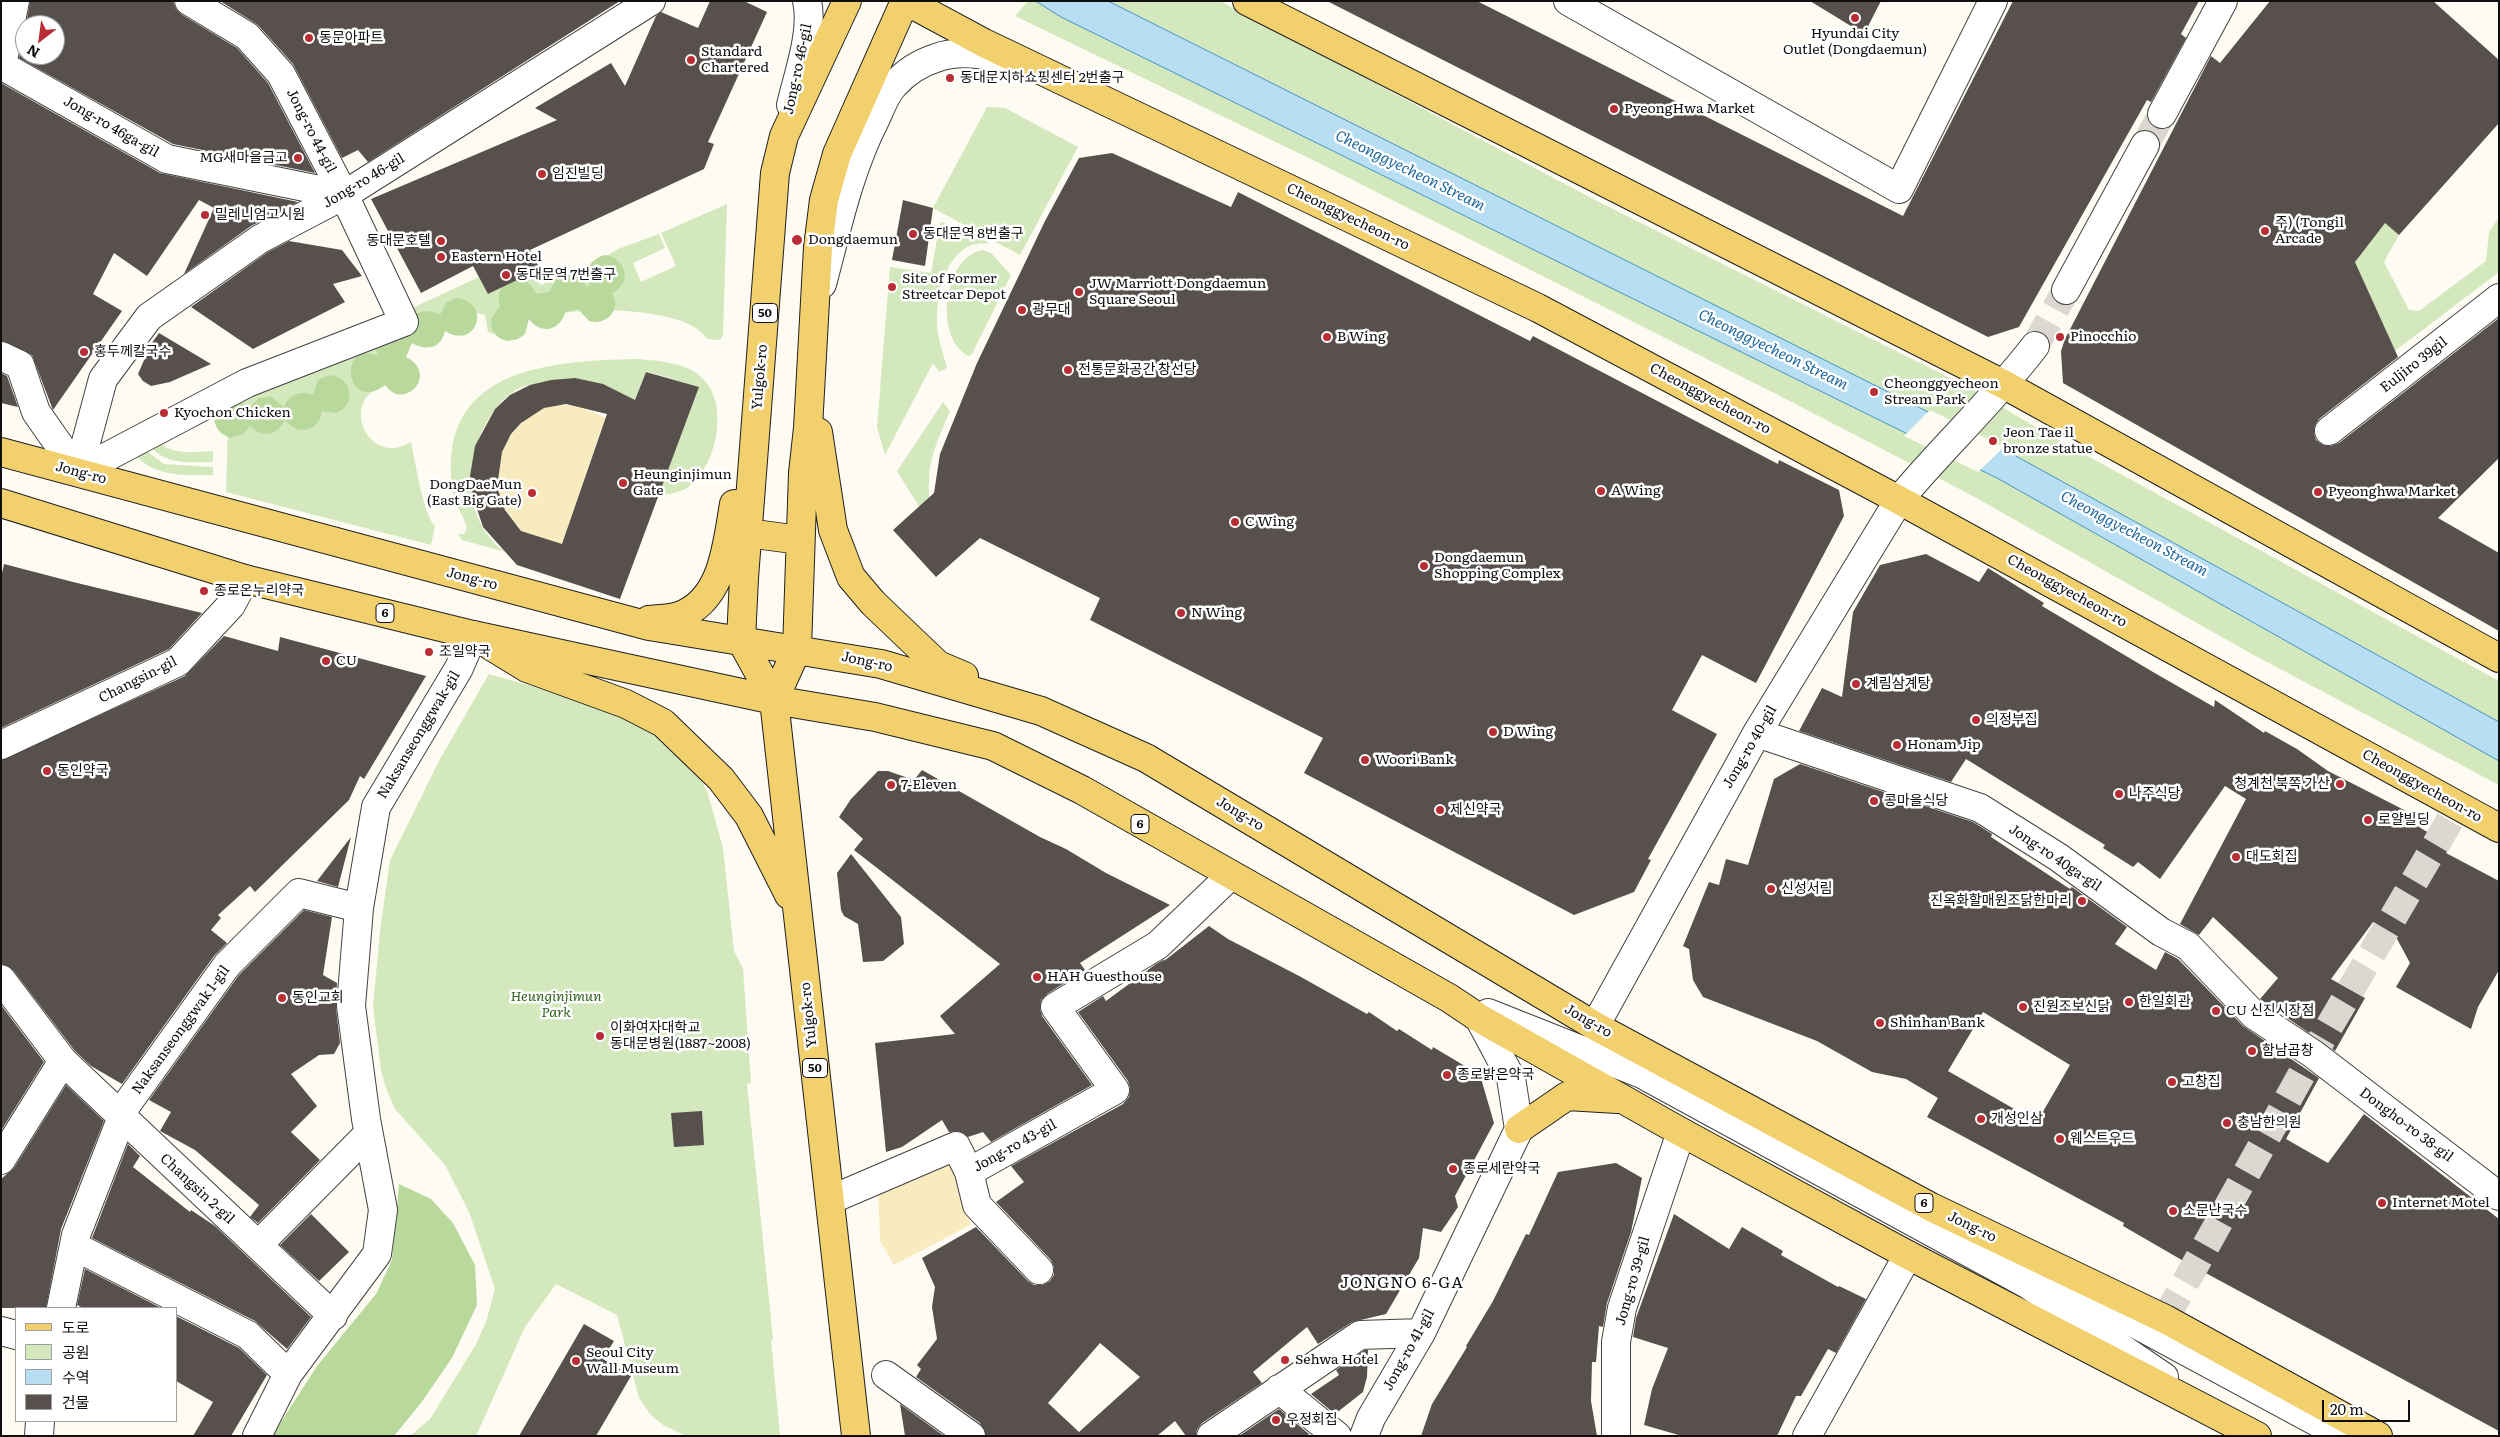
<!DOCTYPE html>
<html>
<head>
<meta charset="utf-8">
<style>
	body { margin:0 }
	#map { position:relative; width:2500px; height:1437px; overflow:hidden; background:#fefcf2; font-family:Literata,"Noto Sans KR",serif }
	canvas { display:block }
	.frame { position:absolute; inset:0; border:2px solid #0f0f0f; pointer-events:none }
	.legend { position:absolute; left:15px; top:1307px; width:162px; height:115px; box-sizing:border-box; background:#fff; border:1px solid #9f9f9f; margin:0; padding:6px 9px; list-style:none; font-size:15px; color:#0f0f0f }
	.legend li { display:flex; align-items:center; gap:10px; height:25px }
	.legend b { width:25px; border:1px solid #9f9f9f }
	.north { position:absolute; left:15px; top:15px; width:50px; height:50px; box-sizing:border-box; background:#fff; border:1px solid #9f9f9f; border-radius:50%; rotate:210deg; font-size:14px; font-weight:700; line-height:20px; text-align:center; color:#0f0f0f }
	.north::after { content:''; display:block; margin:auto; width:18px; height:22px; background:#b92d35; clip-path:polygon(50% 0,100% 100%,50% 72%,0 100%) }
	.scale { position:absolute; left:2322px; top:1400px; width:88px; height:22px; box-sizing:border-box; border:2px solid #0f0f0f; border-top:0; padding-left:6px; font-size:15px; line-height:18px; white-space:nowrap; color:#0f0f0f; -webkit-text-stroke:4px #fff; paint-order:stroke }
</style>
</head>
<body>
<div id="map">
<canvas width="2500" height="1437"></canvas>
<div class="frame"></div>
<ul class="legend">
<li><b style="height:6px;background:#f2d06e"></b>도로</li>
<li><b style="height:14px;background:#d3e8bc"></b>공원</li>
<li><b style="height:14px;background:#b8def3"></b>수역</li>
<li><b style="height:14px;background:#57504c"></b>건물</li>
</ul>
<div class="north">N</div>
<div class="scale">20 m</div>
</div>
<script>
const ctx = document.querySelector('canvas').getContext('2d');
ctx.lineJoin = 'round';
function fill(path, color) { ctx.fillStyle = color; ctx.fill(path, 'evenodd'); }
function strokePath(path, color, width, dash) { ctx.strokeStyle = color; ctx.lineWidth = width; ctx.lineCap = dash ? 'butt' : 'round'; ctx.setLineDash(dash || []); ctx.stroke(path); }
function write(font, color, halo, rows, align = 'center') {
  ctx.font = font + ' Literata,"Noto Sans KR",serif'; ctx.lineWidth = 5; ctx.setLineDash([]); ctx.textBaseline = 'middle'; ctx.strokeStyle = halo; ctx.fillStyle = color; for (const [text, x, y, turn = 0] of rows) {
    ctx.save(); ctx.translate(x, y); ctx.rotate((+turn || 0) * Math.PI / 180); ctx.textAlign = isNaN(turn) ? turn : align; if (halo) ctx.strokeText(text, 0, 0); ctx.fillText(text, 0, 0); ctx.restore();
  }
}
const green = new Path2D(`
	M1028,1H1220L1595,200L1972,389L2042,431L2499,681V785L2250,653L1971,495L1778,395L1319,163L1015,16Z
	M987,107L1005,108L1078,147L1020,255L933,208Z
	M2281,129L2399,235L2384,262L2409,310L2419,311L2486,261L2489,232L2499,217V272L2395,351L2355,262Z
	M727,204L723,335L720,340L707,339C690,309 596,307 565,313C550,315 534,318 520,323C512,326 504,332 495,334C492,334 491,333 488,332L485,315L473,312L403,343L394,383C333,392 367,470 411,442C415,460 423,515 435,526L431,545L226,492L229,393L479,277L488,294L533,272L541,285L564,274L582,270L618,249L659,234L665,248L633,263L641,282L676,266L661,233Z
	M942,222L988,242V244C946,238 933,301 938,334C940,345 944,357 947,368L939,372L933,363L885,455L877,427L890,267L931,273L940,223Z
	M983,250L991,253L1011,275L972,354L969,356C934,340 942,257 983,250Z
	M637,359C659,361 689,362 705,381C729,408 716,468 687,488C679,493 668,494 658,496L699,387L646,371L635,400C609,397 582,393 556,389C548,388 537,384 530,385C514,387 499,403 491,415C464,456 461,520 505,552L462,540L458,534H464L467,528C464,516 455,506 453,493C434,369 546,361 637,359Z
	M943,402L950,411C941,433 930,454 929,478C928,494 930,510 931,526L897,471Z
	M159,442C174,456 195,452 213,451V462C189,462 165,466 149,444Z
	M145,450L164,464L213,467V475C186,475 154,478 135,454Z
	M489,674L570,697L648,726L695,768L708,794L723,848L734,951L743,969L751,1083L747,1084L773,1339L771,1340L780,1436H686L663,1425L650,1414L639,1398L617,1315L556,1284L525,1327L476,1436H410L430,1419L475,1346L486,1322L495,1289L469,1212L445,1165L395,1109L386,1088L381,1071L373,1006L380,931L390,860L440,759Z`);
const forest = new Path2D(`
	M605,255C626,258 633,283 612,293C622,310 606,326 589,321L578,309L565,312C561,331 540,335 529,319L525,334C510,348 490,339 491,319L500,306C492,279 526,268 536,294L549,292L556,279C568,271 580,274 587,287L590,285C583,271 590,259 605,255Z
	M457,298C493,303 476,351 445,331C441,349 426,351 412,343L406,357C440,374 404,412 385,385C346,415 336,339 379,356L374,346C390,333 418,300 440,315L446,303Z
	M330,375C353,378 357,404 336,413L322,411C319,432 297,436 285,420C278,435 262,439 250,426L243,434L231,438C219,434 214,427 214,415L238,400L249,408L259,398L271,397L284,407C289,395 300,390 313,395L318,380Z
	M399,1184L431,1199L453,1223L475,1265L477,1305L452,1358L421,1403L394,1436H272L317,1366L376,1294L392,1260Z`);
const sand = new Path2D(`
	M554,405C579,404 595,412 616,423L601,429L565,537L573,543L535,571L505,552L519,527C509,515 499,503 497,487C493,450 519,414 554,405Z
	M953,1156L971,1203L970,1225L894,1265L880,1241L878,1188Z`);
const water = new Path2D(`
	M1036,1H1108L2014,455L2499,722V761L1997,478L1061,17Z`);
const pier = new Path2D(`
	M1930,410L2004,447L1978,472L1904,436Z`);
const building = new Path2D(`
	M30,1H173L176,9L181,14L237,48L268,83L315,173L173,144L19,58L25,30V55H55V25H26Z
	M220,1H620L368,162L358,150L342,158L293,64L258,25Z
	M710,1H744L767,12L708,142L714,144L704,169L530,250L540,269L488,294L473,266L421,293L371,199L557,120L535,108L611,63L625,86L656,16L661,12L698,28Z
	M1327,1H1477L1903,216L2013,1H2199L2181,34L2186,38L2151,102L2147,100L2019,327L1988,337Z
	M1810,1H1881L1864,34Z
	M2270,1H2433L2499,60V123L2399,235L2385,223L2355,262L2398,357L2319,419L2315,425L2314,433L2316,440L2323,445L2331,446L2339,443L2499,318V458L2438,518L2499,553V631L2063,383L2061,351L2065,339L2211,56L2220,63Z
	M1,83L160,173L298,202L251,226L184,274L214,208L199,200L147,276L114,253L93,294L122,311L53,410L32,355L1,341Z
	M1112,153L1231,207L1238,192L1530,341L1533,336L1778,464L1779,460L1839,490L1844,516L1756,683L1702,655L1672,710L1717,734L1648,859L1651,860L1634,892L1574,915L1304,773L1323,738L1090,620L1100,598L980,538L936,577L893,530L934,493L940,454L977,363L1045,221L1079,158Z
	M903,200L933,208L925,266L892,260Z
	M289,241L342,250L362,276L333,284L345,302L253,349L191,307L268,252Z
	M159,333L211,364L170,382L151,386L143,381L138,374L151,344Z
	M646,372L699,387L620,599L517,565L483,527L473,497L470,476L475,446L495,409L510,395L530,385L551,380L575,378L603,384L635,400ZM566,404L607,414L562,544L521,531L505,510L497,487L502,452L511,434L521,423L544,408Z
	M1,373L7,376L18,407L1,403Z
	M1926,554L1979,582L1988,568L2044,603L2042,606L2153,672L2214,707L2215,700L2264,733L2265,731L2297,749L2328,771L2408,812L2411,822L2450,846L2446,853L2499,881V970L2478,1007L2471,1029L2396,987L2410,963L2396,937L2373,922L2331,979L2365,998L2335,1051L2260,999L2278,978L2213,917L2199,935L2180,924L2246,799L2225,786L2160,879L2138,862L2133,867L2103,848L2105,845L1966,759L1951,782L1799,731L1822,688L1842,697L1853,612L1880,565Z
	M4,564L73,582L202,613L169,649L1,728V578Z
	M224,636L278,651L280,637L426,676L364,779L360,776L349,800L255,892L250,886L218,915L221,918L211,930L227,943L214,956L122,1084L91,1066L75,1051L13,970L1,964V760L185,676Z
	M1800,764L1973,822L1992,834L1991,837L2070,889L2072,887L2127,927L2115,944L2156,970L2165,952L2178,959L2243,1026L2319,1078L2286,1139L2328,1163L2364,1114L2499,1219V1431L2187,1263L2123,1226L2124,1223L1927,1117L1938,1098L1906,1079L1872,1072L1817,1041L1703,997L1693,980L1689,949L1683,946L1709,882L1719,885L1726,859L1748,865L1774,779ZM1983,1012L2070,1065L2037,1122L1948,1071Z
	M922,770L1040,837L1066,849L1106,873L1170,905L1080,963L1085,970L1047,994L1041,1000L1040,1009L1042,1016L1092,1085L991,1142L983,1132L968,1137L958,1131L949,1132L942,1120L902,1147L886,1152L875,1043L955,1034L940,1016L1000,964L854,850L863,839L839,817L851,799L878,771H888L914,780Z
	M351,837L338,887L317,881Z
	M851,854L901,917L904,944L883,961L863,962L858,924L844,916L841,910L837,873Z
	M304,910L332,917L323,975L337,983L336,1008L340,1043L334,1054L319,1055L291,1074L317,1106L291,1132L320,1160L258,1223L250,1217L259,1205L195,1150L160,1131L171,1112L149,1100L239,975Z
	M1209,926L1228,939L1301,977L1367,1014L1369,1012L1397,1031L1399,1029L1432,1050L1433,1047L1480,1075L1494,1123L1455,1196L1458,1207L1441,1232L1423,1228L1419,1258L1386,1314L1352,1322L1318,1344L1307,1327L1253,1372L1262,1383L1202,1423L1197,1429L1196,1436H1186L1175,1421L1157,1436H986L980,1423L916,1377L921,1369L917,1365L937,1339L932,1307L935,1287L922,1258L976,1227L1028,1281L1034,1285H1042L1050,1281L1054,1275V1267L1051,1260L996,1202L1024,1182L1011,1166L1123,1104L1129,1097L1130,1088L1128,1081L1078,1012L1103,996L1106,1001L1156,964L1165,959L1164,961ZM1100,1343L1140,1377L1079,1432L1048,1403Z
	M1,1005L44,1062L2,1129H1Z
	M66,1085L104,1121L61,1229L46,1308H1V1179L14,1168Z
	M702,1111L704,1145L674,1147L671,1113Z
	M128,1144L140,1156L133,1167L190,1212L191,1210L215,1226L311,1317L287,1349L255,1321L92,1238Z
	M1616,1163L1642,1178L1631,1232L1607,1303L1603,1327L1599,1326L1596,1362H1592L1591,1401L1597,1436H1421L1432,1404L1467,1347L1466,1346L1493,1301L1526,1234L1529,1235L1558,1172Z
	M311,1214L349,1252L319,1281L280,1245Z
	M1674,1214L1729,1249L1742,1227L1783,1251L1781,1255L1838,1287L1839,1286L1866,1299L1836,1353L1828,1349L1801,1396H1796L1777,1436H1682L1644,1425L1652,1389L1668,1348L1633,1337L1636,1318Z
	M85,1269L161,1308H83L77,1305Z
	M176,1316L239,1348L267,1375L231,1436H193L213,1402L176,1381Z
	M584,1324L614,1341L603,1359L631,1376L596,1436H519Z
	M1365,1350H1368L1367,1377L1363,1392L1335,1414L1311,1394L1339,1375L1336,1370Z
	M900,1404L944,1436H905Z
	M1279,1409L1309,1434L1307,1436H1239Z`);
const minorTunnel = new Path2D(`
	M2145,145L2162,114
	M2035,346L2066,290
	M2165,1319L2313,1054L2459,805`);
const minor = new Path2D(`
	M1568,1L1899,189L1993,1
	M1,65L167,159L344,195
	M2,65L15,1
	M791,105C798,75 814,31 807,1
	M2162,114L2223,1
	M822,284C837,228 849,170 876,118C881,107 886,93 894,85C905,73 920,63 936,58C960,49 986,55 1011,60
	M2066,290L2145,145
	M1,356L20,365L36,412L78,472
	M2329,431L2499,298
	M78,472L103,379L149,317L260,239L344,195L651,1
	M78,472L247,383L404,322L344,195L281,74L247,36L189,1
	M1757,733L1980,808L2058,857L2161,932L2188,946L2254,1015L2313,1054L2499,1196
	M1,745L178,662L231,605L245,579
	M1,979L63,1061L333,1316
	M1488,1013L1642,1074L2027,1284L2164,1377
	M1595,1026L1757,733L1899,500C1943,447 1993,401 2035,346
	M1,1160L63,1061
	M969,1172L977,1205L1039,1270
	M830,1200L956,1146L969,1172L1115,1090L1055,1007L1158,945L1230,876
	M258,1245L368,1134
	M74,1246L248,1335L288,1374
	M2032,1268L2343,1436
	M61,1308L76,1235L127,1104L227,965L299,893L359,908
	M1,1331L16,1335
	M886,1375L971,1436
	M1279,1389L1337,1436
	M39,1436L40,1421
	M257,1436L288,1374L377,1254L383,1210L366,1119L351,1006L359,908L376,807L459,668L473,635
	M1211,1436L1360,1335L1421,1333
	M1364,1436L1371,1418L1421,1333L1519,1129L1511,1078L1479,1018
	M1616,1436V1342L1622,1308L1681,1132
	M1807,1436L1908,1255`);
const major = new Path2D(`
	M847,1L784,136L775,173L744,578L741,640L774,700L856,1436
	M906,1L984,43L1538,308L1899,500L2499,828
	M1247,1L2005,385L2499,658
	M818,432L833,530L851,577L873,603L938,665L964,676
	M1,452L649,626L881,664L1041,711L1146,758L1595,1026L1931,1207L2165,1319L2378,1436
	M1,503L245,579L473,635L774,700L875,717L993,746L1082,790L1449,998L1479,1018L1681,1132L1908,1255L2257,1436
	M747,533L800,540
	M649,620C658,619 670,619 679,616C724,600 727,543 734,504
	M491,646L527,668L626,704L663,723L721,779L749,816L789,895
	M774,700L797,649L803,473L808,428L818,247L824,200L837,154L905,1
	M1519,1129L1567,1096L1617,1099`);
const markers = [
	[1855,18,5,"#b92d35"],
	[309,38,5,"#b92d35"],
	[691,60,5,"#b92d35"],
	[950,78,5,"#b92d35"],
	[1614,109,5,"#b92d35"],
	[298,158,5,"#b92d35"],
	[542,174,5,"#b92d35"],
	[205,215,5,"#b92d35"],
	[2265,231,5,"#b92d35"],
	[913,234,5,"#b92d35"],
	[797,240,6,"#b92d35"],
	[441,241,5,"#b92d35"],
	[441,257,5,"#b92d35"],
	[506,275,5,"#b92d35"],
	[892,287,5,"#b92d35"],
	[1079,292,5,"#b92d35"],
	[1022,310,5,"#b92d35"],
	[1327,337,5,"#b92d35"],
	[2060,337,5,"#b92d35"],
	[84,352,5,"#b92d35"],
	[1068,370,5,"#b92d35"],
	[1874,392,5,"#b92d35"],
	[164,413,5,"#b92d35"],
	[1993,441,5,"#b92d35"],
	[623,483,5,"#b92d35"],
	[1601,491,5,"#b92d35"],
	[2318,492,5,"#b92d35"],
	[532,493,5,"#b92d35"],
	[1235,522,5,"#b92d35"],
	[1424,566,5,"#b92d35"],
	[204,591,5,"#b92d35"],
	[1181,613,5,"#b92d35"],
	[429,652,5,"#b92d35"],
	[326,661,5,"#b92d35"],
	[1856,684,5,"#b92d35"],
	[1976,720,5,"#b92d35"],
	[1493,732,5,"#b92d35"],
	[1897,745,5,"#b92d35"],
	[1365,760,5,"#b92d35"],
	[47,771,5,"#b92d35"],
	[2340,784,5,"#b92d35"],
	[891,785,5,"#b92d35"],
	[2119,794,5,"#b92d35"],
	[1874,801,5,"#b92d35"],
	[1440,810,5,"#b92d35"],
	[2368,820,5,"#b92d35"],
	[2236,857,5,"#b92d35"],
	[1771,889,5,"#b92d35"],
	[2082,901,5,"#b92d35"],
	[1037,977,5,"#b92d35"],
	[282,998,5,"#b92d35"],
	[2129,1002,5,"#b92d35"],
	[2023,1007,5,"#b92d35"],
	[2216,1011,5,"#b92d35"],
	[1880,1023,5,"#b92d35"],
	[600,1036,5,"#b92d35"],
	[2252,1051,5,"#b92d35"],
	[1447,1075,5,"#b92d35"],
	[2172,1082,5,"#b92d35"],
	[1981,1119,5,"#b92d35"],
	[2227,1123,5,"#b92d35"],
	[2060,1139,5,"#b92d35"],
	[1453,1169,5,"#b92d35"],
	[2382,1203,5,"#b92d35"],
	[2173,1211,5,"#b92d35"],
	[1285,1360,5,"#b92d35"],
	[576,1361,5,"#b92d35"],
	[1276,1420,5,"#b92d35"]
];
const shields = [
	[765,313,25],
	[385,613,18],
	[1140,824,18],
	[815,1068,25],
	[1924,1203,18]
];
const shieldNames = [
	["50",765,313],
	["6",385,613],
	["6",1140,824],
	["50",815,1068],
	["6",1924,1203]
];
const poiNames = [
	["Hyundai City",1855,34,"center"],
	["Outlet (Dongdaemun)",1855,50,"center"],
	["동문아파트",319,38],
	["Standard",701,52],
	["Chartered",701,68],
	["동대문지하쇼핑센터 2번출구",960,78],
	["PyeongHwa Market",1624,109],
	["MG새마을금고",288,158,"right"],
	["임진빌딩",552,174],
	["밀레니엄고시원",215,215],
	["주) (Tongil",2275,223],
	["Arcade",2275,239],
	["동대문역 8번출구",923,234],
	["Dongdaemun",808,240],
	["동대문호텔",431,241,"right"],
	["Eastern Hotel",451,257],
	["동대문역 7번출구",516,275],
	["Site of Former",902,279],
	["Streetcar Depot",902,295],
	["JW Marriott Dongdaemun",1089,284],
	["Square Seoul",1089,300],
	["광무대",1032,310],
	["B Wing",1337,337],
	["Pinocchio",2070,337],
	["홍두께칼국수",94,352],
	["전통문화공간 창선당",1078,370],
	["Cheonggyecheon",1884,384],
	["Stream Park",1884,400],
	["Kyochon Chicken",174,413],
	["Jeon Tae il",2003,433],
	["bronze statue",2003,449],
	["Heunginjimun",633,475],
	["Gate",633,491],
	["DongDaeMun",522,485,"right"],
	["(East Big Gate)",522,501,"right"],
	["A Wing",1611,491],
	["Pyeonghwa Market",2328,492],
	["C Wing",1245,522],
	["Dongdaemun",1434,558],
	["Shopping Complex",1434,574],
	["종로온누리약국",214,591],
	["N Wing",1191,613],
	["조일약국",439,652],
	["CU",336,661],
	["계림삼계탕",1866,684],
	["의정부집",1986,720],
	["D Wing",1503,732],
	["Honam Jip",1907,745],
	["Woori Bank",1375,760],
	["동인약국",57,771],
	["청계천 북쪽 가산",2330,784,"right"],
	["7-Eleven",901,785],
	["나주식당",2129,794],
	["콩마을식당",1884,801],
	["제신약국",1450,810],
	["로얄빌딩",2378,820],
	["대도회집",2246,857],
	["신성서림",1781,889],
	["진옥화할매원조닭한마리",2072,901,"right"],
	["HAH Guesthouse",1047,977],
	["동인교회",292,998],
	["한일회관",2139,1002],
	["진원조보신닭",2033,1007],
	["CU 신진시장점",2226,1011],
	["Shinhan Bank",1890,1023],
	["이화여자대학교",610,1028],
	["동대문병원(1887~2008)",610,1044],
	["함남곱창",2262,1051],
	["종로밝은약국",1457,1075],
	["고창집",2182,1082],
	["개성인삼",1991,1119],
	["충남한의원",2237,1123],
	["웨스트우드",2070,1139],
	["종로세란약국",1463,1169],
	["Internet Motel",2392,1203],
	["소문난국수",2183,1211],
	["Seoul City",586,1353],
	["Wall Museum",586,1369],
	["Sehwa Hotel",1295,1360],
	["우정회집",1286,1420]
];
const streetNames = [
	["Jong-ro 46-gil",798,69,-78],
	["Jong-ro 46ga-gil",111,127,30],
	["Jong-ro 44-gil",311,131,63],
	["Jong-ro 46-gil",364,181,-31],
	["Cheonggyecheon-ro",1348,217,26],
	["Euljiro 39gil",2414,365,-38],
	["Yulgok-ro",760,377,-85],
	["Cheonggyecheon-ro",1710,399,28],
	["Jong-ro",81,473,15],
	["Jong-ro",472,579,15],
	["Cheonggyecheon-ro",2067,591,29],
	["Jong-ro",867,662,12],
	["Changsin-gil",138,680,-27],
	["Naksanseonggwak-gil",419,735,-59],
	["Jong-ro 40-gil",1750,747,-60],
	["Cheonggyecheon-ro",2422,786,29],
	["Jong-ro",1240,814,31],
	["Jong-ro 40ga-gil",2055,858,34],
	["Yulgok-ro",809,1015,-96],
	["Jong-ro",1588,1021,30],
	["Naksanseonggwak 1-gil",181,1030,-54],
	["Dongho-ro 38-gil",2406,1125,37],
	["Jong-ro 43-gil",1015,1146,-29],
	["Changsin 2-gil",197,1189,43],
	["Jong-ro",1972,1227,26],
	["Jong-ro 39-gil",1633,1281,-74],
	["Jong-ro 41-gil",1409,1350,-61]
];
const parkNames = [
	["Heunginjimun",556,997],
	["Park",556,1013]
];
const waterNames = [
	["Cheonggyecheon Stream",1410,171,26],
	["Cheonggyecheon Stream",1773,350,26],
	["Cheonggyecheon Stream",2134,534,28]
];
const quarterNames = [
	["JONGNO 6-GA",1402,1283]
];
fill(green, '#d3e8bc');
fill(forest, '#b8d89c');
fill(sand, '#f8ebc0');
fill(water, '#b8def3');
strokePath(water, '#4394c7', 1);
fill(pier, '#fefcf2');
fill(building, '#57504c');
strokePath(minorTunnel, '#dad8d0', 28, [28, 14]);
strokePath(minor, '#424242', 30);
strokePath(major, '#202020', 30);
strokePath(minor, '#fff', 28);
strokePath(major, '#f2d06e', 28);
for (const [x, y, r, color] of markers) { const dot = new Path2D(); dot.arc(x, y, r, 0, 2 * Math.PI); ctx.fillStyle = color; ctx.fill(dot); strokePath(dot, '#fff', 2); }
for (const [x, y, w] of shields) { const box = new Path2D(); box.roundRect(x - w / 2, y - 9.5, w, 19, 4); ctx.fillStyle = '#fff'; ctx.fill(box); strokePath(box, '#0f0f0f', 1); }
write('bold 12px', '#0f0f0f', null, shieldNames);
write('14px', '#0f0f0f', '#fff', poiNames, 'left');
write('14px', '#0f0f0f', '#fff', streetNames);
write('italic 14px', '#306422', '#fff', parkNames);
write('italic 15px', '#1d669c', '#fff', waterNames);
ctx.letterSpacing = '1px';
write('16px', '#0f0f0f', '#fff', quarterNames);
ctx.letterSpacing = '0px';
</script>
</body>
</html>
